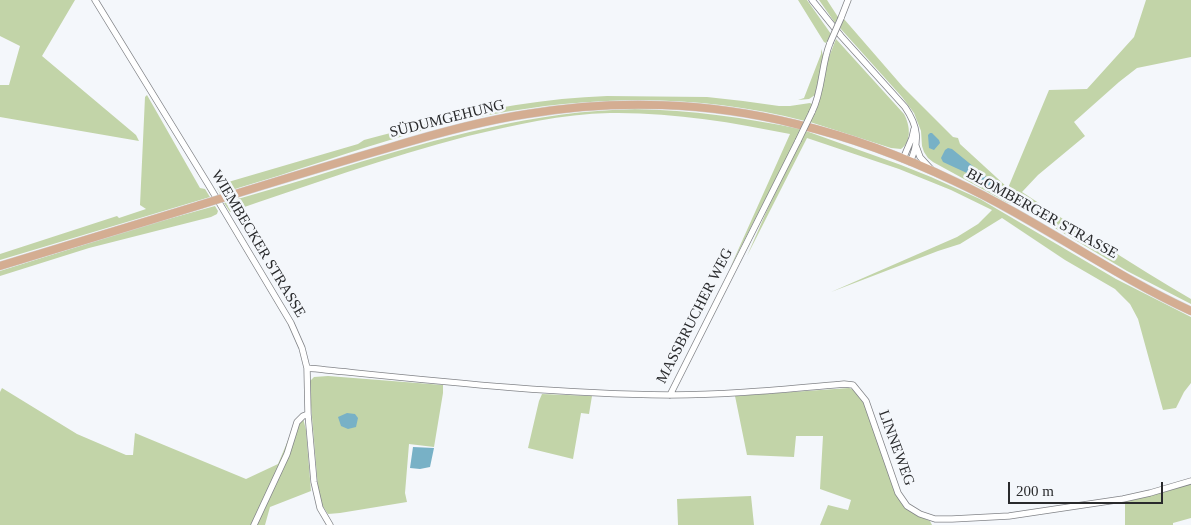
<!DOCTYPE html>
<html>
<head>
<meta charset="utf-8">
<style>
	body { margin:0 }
	#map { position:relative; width:1191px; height:525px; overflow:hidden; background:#f4f7fb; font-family:Georgia,serif }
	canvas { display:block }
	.scale { position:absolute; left:1008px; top:482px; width:155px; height:22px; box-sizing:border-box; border:2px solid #292a2c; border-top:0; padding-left:6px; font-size:15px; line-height:18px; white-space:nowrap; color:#292a2c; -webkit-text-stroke:4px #f4f7fb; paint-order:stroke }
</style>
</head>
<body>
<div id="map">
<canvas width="1191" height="525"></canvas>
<div class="scale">200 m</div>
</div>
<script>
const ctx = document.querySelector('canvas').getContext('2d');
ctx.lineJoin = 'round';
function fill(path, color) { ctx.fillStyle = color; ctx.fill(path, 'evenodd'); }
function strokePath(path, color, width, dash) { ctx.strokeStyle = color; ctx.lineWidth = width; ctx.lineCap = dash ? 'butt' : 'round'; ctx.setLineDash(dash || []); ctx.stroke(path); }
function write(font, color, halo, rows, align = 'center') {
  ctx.font = font + ' Georgia,serif'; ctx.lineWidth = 5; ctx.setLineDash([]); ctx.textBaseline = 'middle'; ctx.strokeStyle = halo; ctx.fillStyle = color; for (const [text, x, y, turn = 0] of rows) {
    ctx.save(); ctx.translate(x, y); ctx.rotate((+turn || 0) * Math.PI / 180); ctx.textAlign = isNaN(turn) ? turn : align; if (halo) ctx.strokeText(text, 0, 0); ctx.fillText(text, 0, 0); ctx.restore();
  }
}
const green = new Path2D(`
	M0,0H75L42,56L136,135L139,141L0,117V85H9L20,46L0,36Z
	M798,0H807L831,34L826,43L824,42Z
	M819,0H827L838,17L835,23Z
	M1146,0H1191V57L1137,68L1119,82L1074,122L1085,136L1038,175L1022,192C1078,229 1133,265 1191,299V304L1127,271L1018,206L1006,202L933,162L928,158L924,152L922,146L921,131L914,113L902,97L840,28L844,19L903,87L953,137L958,138L960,144L1008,188L1049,90L1087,89L1134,37Z
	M836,39L904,114C910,125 912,141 901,149L891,148L810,122L816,111L821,94L827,62Z
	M821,49L823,55V59L815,95L809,99L798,100L804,98L821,54Z
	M147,95L200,188L205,189L210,197L0,260V254L117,216L119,218L146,209L140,205L145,97Z
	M607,96L707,97L743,101L779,106H790L810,103L812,104V106L805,121C702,94 594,95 489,115C424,127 362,149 299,169C273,178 246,185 220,194L217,188L218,185L358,144L364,140C414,127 465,113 516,105C547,100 577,97 607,96Z
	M635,109C691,110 746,118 801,129L730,268L790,134C731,122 670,112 610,113C562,114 514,125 468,136C387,157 309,185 230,212L224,203C264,191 304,180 344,167C440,138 534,111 635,109Z
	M806,131L901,165L931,177L980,199L1116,279L1191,317V383L1184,392L1176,408L1163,410L1138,319L1130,304L1115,289L1065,260L1002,218L960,244L938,251L831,292L957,237L978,224L992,210L951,190L899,169L807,138L747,256L768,208Z
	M215,206L218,211L217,214L211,217L89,248L0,276V271L150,224Z
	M328,376L443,385V393L434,447L409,444L405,493L407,502L340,513L328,514L322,505L318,488L309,382L314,377Z
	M2,388L77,434L126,455H133L135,433L246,479L278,464L297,419L303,418L306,430L311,491L270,507L265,525H0V392Z
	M849,388C859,391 863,401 867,410L904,505L916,515L930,521L932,525H820L828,505L848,510L851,500L820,489L823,436H796L794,457L747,455L735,396Z
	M542,394L592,396L589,414L581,413L573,459L528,448L539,401Z
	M1187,485H1191V518L1173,523V525H1125V500Z
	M751,496L754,525H678L677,499Z`);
const water = new Path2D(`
	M930,133H932L939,140L940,143L934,150L929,148L928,135Z
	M948,148L952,149L985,176L1000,185L998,191L995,192L969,174L943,162L941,158L945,150Z
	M347,413L355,414L358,418L356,427L348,429L341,426L338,417Z
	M413,447L434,448L430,467L420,469L410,468Z`);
const minor = new Path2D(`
	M95,0L208,184L291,323L302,348L307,368L308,414L314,482L320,508L330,525
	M812,0L841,36L905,107C918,126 920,141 910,162
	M841,18L848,0
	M812,112C823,90 821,65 830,43
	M916,146L920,157L931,169
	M903,159L912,138L914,129
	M307,368C427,380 548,394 670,395C728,395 786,389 844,384L853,385L866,401L898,493L907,506L920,514L935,519H952L1009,516L1123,499L1150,493L1191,481
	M670,395L798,141
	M254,525L287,454L297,422L303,416L308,414`);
const major = new Path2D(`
	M232,195C284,179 336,163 388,148C434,134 480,121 527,114C616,99 709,102 796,124C850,137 904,157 954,181C1036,219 1109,273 1191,311
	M0,266L200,205`);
const minorBridge = new Path2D(`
	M830,43L841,18
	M798,141L812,112`);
const majorBridge = new Path2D(`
	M200,205L232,195`);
const streetNames = [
	["SÜDUMGEHUNG",447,119,-14],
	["BLOMBERGER STRASSE",1042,214,29],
	["WIEMBECKER STRASSE",258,244,59],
	["MASSBRUCHER WEG",695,316,-63],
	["LINNEWEG",896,448,70]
];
fill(green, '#c2d4a8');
fill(water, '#78b1c6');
strokePath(minor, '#828488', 7);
strokePath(major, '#d4d4d5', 9);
strokePath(minor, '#fff', 5.5);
strokePath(major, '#d4ad92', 8);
strokePath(minorBridge, '#828488', 7, []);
strokePath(majorBridge, '#d4d4d5', 9, []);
strokePath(minorBridge, '#fff', 5.5);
strokePath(majorBridge, '#d4ad92', 8);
write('15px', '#292a2c', '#f4f7fb', streetNames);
</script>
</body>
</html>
